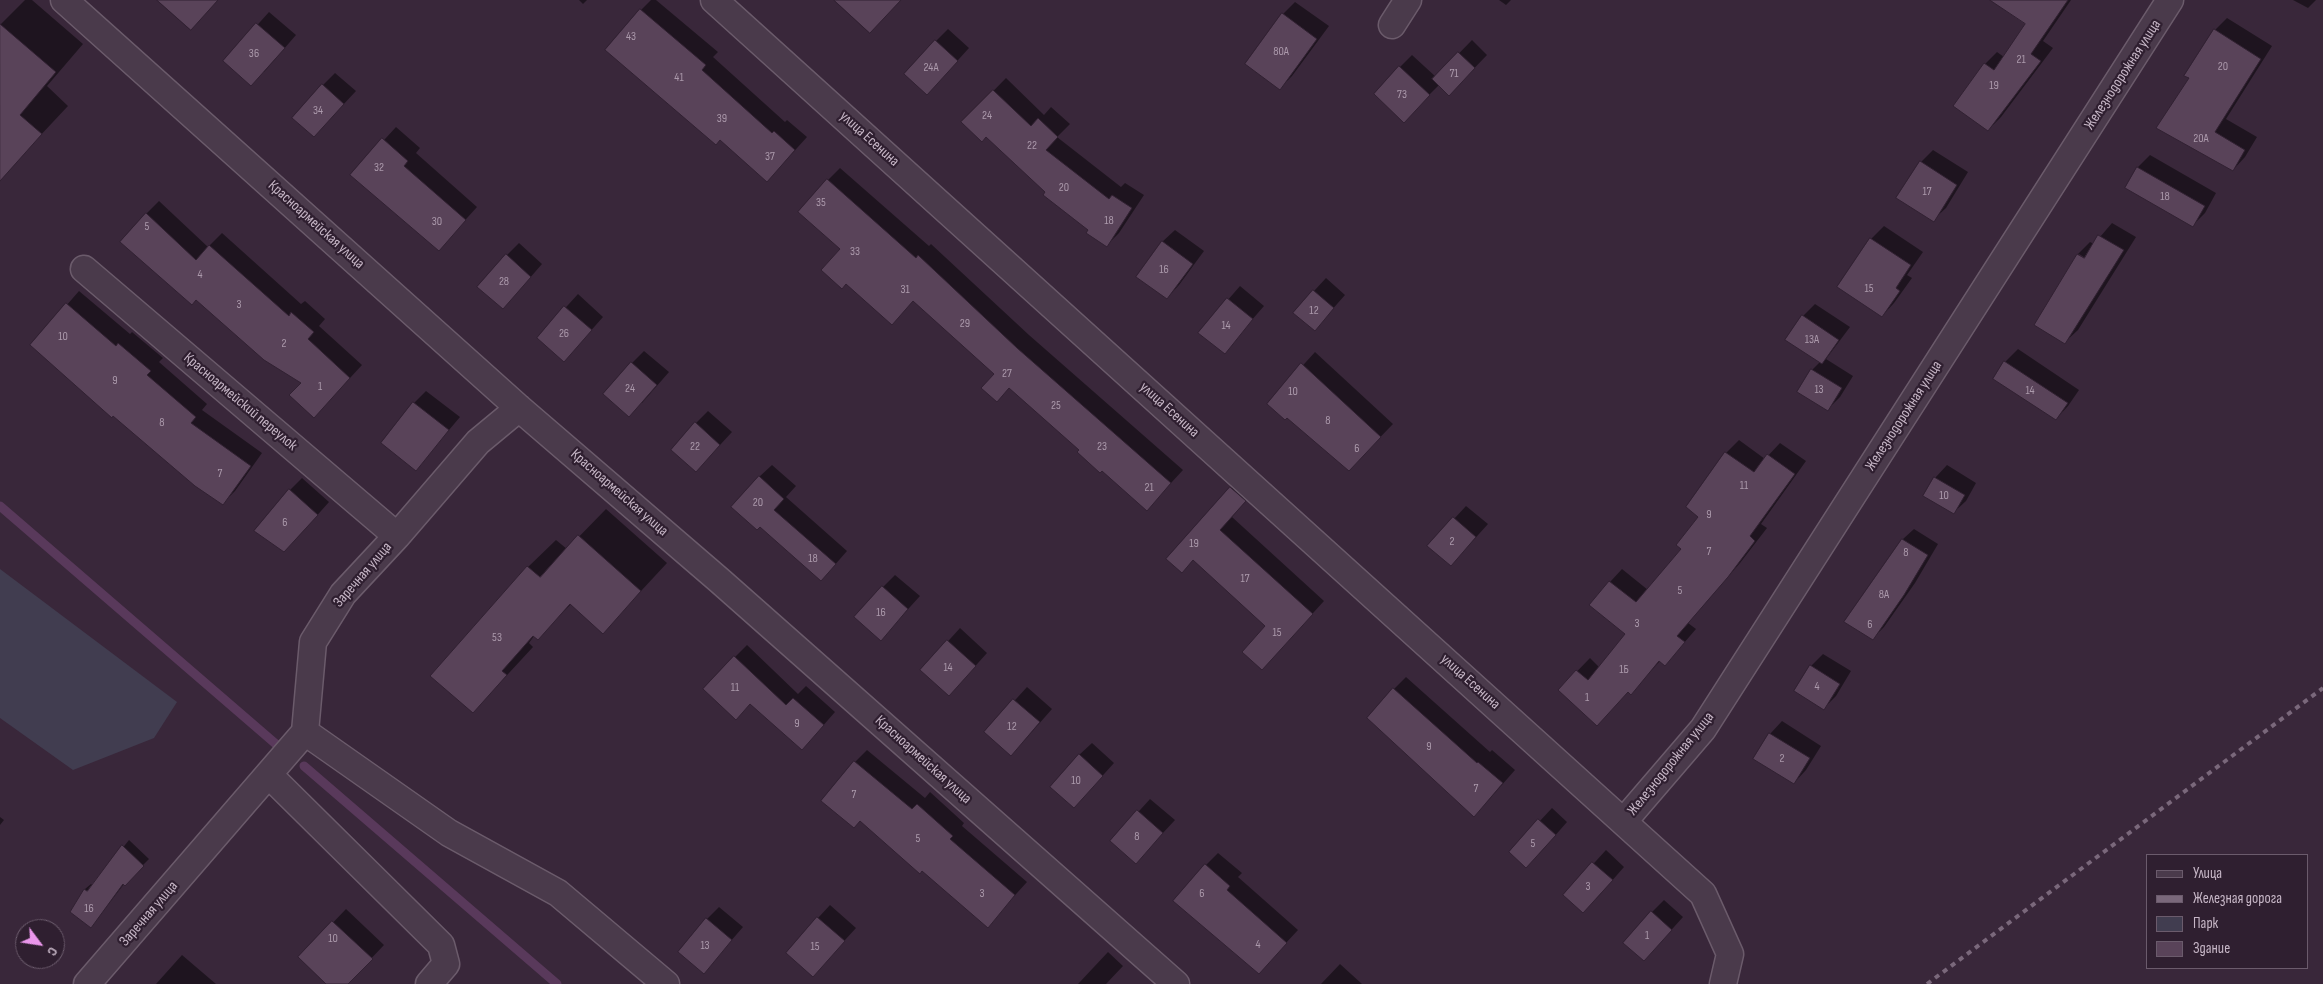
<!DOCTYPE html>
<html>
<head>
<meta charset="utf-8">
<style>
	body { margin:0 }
	#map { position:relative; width:2323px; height:984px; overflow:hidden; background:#39273a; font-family:"Sofia Sans Condensed",sans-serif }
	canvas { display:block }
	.legend { position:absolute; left:2146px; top:854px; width:162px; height:115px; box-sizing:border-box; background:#2f1f30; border:1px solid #6b5b6c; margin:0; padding:6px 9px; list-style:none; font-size:15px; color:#c6b6c6 }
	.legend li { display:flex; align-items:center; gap:10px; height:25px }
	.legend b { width:25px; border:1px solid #6b5b6c }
	.north { position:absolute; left:15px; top:919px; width:50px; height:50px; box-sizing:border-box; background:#2f1f30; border:1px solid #6b5b6c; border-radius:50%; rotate:121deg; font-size:14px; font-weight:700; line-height:20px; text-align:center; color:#c6b6c6 }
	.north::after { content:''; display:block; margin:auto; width:18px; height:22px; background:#ea96eb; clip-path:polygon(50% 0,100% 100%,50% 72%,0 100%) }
</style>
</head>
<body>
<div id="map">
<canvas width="2323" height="984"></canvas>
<ul class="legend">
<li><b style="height:6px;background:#4a3a4b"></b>Улица</li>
<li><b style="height:6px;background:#7a687b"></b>Железная дорога</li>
<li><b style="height:14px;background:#413d50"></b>Парк</li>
<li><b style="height:14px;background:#594359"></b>Здание</li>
</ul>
<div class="north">С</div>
</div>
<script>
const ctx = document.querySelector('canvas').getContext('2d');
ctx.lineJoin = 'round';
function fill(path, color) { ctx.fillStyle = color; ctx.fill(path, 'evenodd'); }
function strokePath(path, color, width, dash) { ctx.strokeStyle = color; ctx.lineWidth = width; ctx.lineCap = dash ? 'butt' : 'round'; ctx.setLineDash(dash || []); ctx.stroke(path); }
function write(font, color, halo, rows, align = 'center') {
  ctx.font = font + ' "Sofia Sans Condensed",sans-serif'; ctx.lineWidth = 4.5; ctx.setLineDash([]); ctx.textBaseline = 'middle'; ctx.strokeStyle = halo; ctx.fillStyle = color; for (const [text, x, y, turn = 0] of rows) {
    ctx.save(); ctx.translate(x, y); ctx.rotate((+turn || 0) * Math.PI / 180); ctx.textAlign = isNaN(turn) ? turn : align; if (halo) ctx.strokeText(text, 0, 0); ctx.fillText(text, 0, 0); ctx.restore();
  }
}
const green = new Path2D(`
	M0,569L177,702L154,738L73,770L0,718Z`);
const shadow = new Path2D(`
	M25,0H32L83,44L47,86L68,106L7,171H0V25Z
	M579,0H587L583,4Z
	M651,0H656L718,52L713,57L785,122L787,120L807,137L779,168L720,139L641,10Z
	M1499,0H1511L1506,5Z
	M2014,0H2071L2043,41L2053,48L2001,117L1988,130L1985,64L1997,52L2004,57L2026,23Z
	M2293,0H2316L2308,8Z
	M1295,2L1329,26L1292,76L1280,88L1283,14Z
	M269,12L296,35L264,72L225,61Z
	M2227,18L2272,46L2226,119L2257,137L2245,157L2233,170L2158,128L2190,78L2215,30Z
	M948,29L969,48L939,81L936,41Z
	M1472,40L1487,55L1461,82L1439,85L1416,108L1400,67L1412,55L1436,77Z
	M335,73L356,91L314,136L323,85Z
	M1006,78L1044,115L1051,107L1070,124L1057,137L1121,187L1125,183L1144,195L1119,233L1107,245L986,135L963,122Z
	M396,127L420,148L416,153L477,207L439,249L352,175Z
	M1933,150L1968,172L1946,208L1933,220L1921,162Z
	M2150,155L2216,193L2205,213L2192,226L2126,187L2138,167Z
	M840,168L929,246L931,244L1029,335L1183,470L1147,509L1010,387L997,400L995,373L914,300L841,249L828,180Z
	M159,201L208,247L222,233L301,304L305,301L325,319L319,326L362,365L326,404L303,382L146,214Z
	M2112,223L2136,237L2078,330L2065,342L2036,324L2078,254L2090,242L2094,244ZM2079,254L2090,261L2079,257Z
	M1884,226L1923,252L1907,275L1912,278L1894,303L1882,316L1838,286L1871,239Z
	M1175,230L1204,251L1179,285L1167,298L1162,242Z
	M519,243L542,264L515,295L507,255Z
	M1326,278L1345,295L1315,329L1314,291Z
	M1240,286L1264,306L1224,352L1200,332Z
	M79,291L130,334L132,332L163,358L159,362L207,404L202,410L262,453L235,491L223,503L32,345Z
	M578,294L603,317L564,361L538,338Z
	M1815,304L1850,327L1826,359L1853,376L1840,397L1828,409L1812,370L1820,362L1803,316Z
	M2018,349L2079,390L2068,406L2056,419L1995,378L2005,362Z
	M644,351L669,372L642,403L632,363Z
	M1315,352L1393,424L1361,457L1287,416L1268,404Z
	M426,391L460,417L416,469L414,403Z
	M708,411L732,432L696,471V423Z
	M1739,440L1765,459L1780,443L1806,461L1761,524L1767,528L1740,563L1688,623L1696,629L1665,665L1660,661L1631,693L1628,691L1559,690L1590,658L1600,668L1626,634L1610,582L1622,569L1648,590L1683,549L1699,517L1688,507L1726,453Z
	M772,465L796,486L786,497L847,551L833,567L760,526L759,477Z
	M1947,465L1976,483L1966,501L1953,513L1935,478Z
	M1243,475L1257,488L1232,517L1324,601L1262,669L1267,626L1194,559L1182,571L1168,559Z
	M302,478L329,502L297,538L290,490Z
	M1466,506L1488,524L1451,565L1429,546Z
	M606,509L667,563L603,632L572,603L537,639L534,636L529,643L533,647L473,712L432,675L528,567L556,540L567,549Z
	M1914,529L1938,544L1915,583L1884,627L1873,638L1846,622L1903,539Z
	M895,575L920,596L881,639L883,587Z
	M960,628L987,653L961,682L922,670Z
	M747,645L798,694L806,686L835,712L814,736L751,703L735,657Z
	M1823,654L1851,671L1836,696L1824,708L1811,666Z
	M1406,677L1490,752L1492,750L1515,770L1486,803L1394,689Z
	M1027,687L1052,709L1023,742L986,732Z
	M1782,721L1821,746L1806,770L1794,783L1770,734Z
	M1092,743L1114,763L1086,794L1079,755Z
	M867,750L925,798L930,792L964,823L962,826L1027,882L987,926L922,870L855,762Z
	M1150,799L1175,820L1136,862L1112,841Z
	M1552,808L1567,822L1539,854L1511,852Z
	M0,817L4,820L0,825Z
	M129,840L149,859L124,884L91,927L72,911L85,889L91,884L93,885Z
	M1606,850L1624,867L1596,899L1565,895Z
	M1218,853L1242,873L1238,877L1298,930L1259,972L1206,865Z
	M1664,900L1683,917L1656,947L1652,912Z
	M830,905L856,928L813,975L818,918Z
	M719,907L743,927L704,972L707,919Z
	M346,909L384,945L347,984H328L300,957Z
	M1108,952L1123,966L1106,984H1078Z
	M182,955L216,984H156Z
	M1340,964L1362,984H1321Z`);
const stream = new Path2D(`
	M0,506L277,745
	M304,766L557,984`);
const building = new Path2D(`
	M157,0H218L191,30Z
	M834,0H901L870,33Z
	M1990,0H2068L2031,54L2041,61L1988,131L1953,106L1984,63L1994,70L2025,24Z
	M640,9L706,65L702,70L772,133L774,131L795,150L767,182L720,140L716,145L605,50Z
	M1282,13L1317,39L1280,90L1245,64Z
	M256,23L285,48L251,86L223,61Z
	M0,24L56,72L20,115L42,134L0,181Z
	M2214,29L2261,59L2215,132L2245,150L2233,171L2156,128L2189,78L2184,76Z
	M935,40L958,61L927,95L904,74Z
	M1458,52L1475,68L1449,96L1432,79Z
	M1399,66L1430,95L1404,123L1374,94Z
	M322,84L344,104L314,137L292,118Z
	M993,90L1031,126L1038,118L1058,137L1046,150L1109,199L1112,195L1132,208L1107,247L1086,233L1088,230L1043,195L1045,192L986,137L982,142L961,122Z
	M382,138L408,161L404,166L466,220L439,251L350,175Z
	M1920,161L1957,185L1934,222L1896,198Z
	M2137,167L2205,206L2193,227L2125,188Z
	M827,179L916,258L918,255L1017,348L1171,483L1147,511L1102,471L1100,473L1077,452L1079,450L1009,388L997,402L981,388L994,374L913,301L892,325L846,284L842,289L821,270L840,249L798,212Z
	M146,213L196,260L209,245L289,316L291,312L314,332L308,339L350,378L314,418L289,395L301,383L264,360L196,300L192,305L120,242Z
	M2098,235L2124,250L2065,344L2034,325L2077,254L2084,258Z
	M1870,238L1911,265L1896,288L1900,291L1882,317L1837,287Z
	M1162,241L1193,264L1167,299L1136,277Z
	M506,254L531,277L503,309L477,287Z
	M1313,290L1334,308L1315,331L1293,313Z
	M1227,298L1253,319L1225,354L1198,333Z
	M66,303L116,346L118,343L151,371L147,375L196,417L191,423L251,466L223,505L195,486L113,416L112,418L30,345Z
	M564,306L592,330L564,362L537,338Z
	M1802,315L1839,340L1822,364L1785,340Z
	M2004,361L2068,403L2056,420L1993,379Z
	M631,362L657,385L629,417L603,394Z
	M1301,363L1381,437L1349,471L1287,418L1285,420L1267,404Z
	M1811,369L1842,388L1828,411L1797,392Z
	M413,402L449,430L416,471L381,443Z
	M695,422L720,445L696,472L671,450Z
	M1725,452L1754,472L1767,454L1795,474L1750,536L1755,541L1728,577L1677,636L1685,642L1665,666L1659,661L1631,695L1628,692L1597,726L1558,690L1576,670L1588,680L1625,634L1589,605L1609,581L1636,602L1681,549L1676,545L1698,517L1686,507Z
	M759,476L784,499L774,510L836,564L821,581L760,527L757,530L731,507Z
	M1934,477L1965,495L1954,514L1923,496Z
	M1230,487L1246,501L1220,530L1313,614L1262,670L1242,652L1265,626L1193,560L1182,573L1166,559Z
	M289,489L318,515L284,552L254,531Z
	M1453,517L1476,537L1451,566L1427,546Z
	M578,535L641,591L603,634L570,604L538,640L533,636L502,671L507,675L473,713L430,676L527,566L540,577Z
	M1902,539L1928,555L1904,595L1873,640L1844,622Z
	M882,586L908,609L881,641L854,617Z
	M947,640L976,666L949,696L920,670Z
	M734,656L786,705L793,698L824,725L802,750L750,704L736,720L703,689Z
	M1810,665L1840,684L1824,710L1794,691Z
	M1393,688L1477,763L1478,762L1503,783L1474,817L1367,718Z
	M1013,699L1040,722L1011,756L984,732Z
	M1769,733L1810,758L1794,784L1753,759Z
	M1079,754L1103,776L1074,808L1050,787Z
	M854,761L912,809L917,804L953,836L950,839L1015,895L988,928L922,871L920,874L860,821L854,828L821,801Z
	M1137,810L1163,833L1136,864L1110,841Z
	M1538,819L1556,835L1526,868L1509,852Z
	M122,845L144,866L125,886L123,884L91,928L70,912L84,889L87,891Z
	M1592,862L1613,880L1583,913L1563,895Z
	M1205,864L1230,886L1227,890L1287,943L1259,974L1173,901Z
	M1651,911L1672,930L1644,961L1623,943Z
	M817,917L845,941L813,977L786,953Z
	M706,918L732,940L704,974L678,952Z
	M332,921L373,959L348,984H326L298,957Z`);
const minor = new Path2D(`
	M64,0L519,408L719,580L1176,984
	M714,0L1703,894L1730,954L1723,984
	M1392,25L1408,0
	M84,269L397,536
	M305,732L449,833L558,893L666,984
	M269,775L441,945L446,964L429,984
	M1624,821L1703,729L2170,0
	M87,984L305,732L313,642L343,594L397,536L478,442L519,408`);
const rail = new Path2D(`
	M1927,984L2323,688`);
const numberNames = [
	["43",631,37],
	["80А",1281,52],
	["36",254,54],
	["21",2021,60],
	["20",2223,67],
	["24А",931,68],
	["71",1454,74],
	["41",679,78],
	["19",1994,86],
	["73",1402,95],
	["34",318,111],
	["24",987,116],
	["39",722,119],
	["20А",2201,139],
	["22",1032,146],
	["37",770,157],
	["32",379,168],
	["20",1064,188],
	["17",1927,192],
	["18",2165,197],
	["35",821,203],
	["18",1109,221],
	["30",437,222],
	["5",147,227],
	["33",855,252],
	["16",1164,270],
	["4",200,275],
	["28",504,282],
	["15",1869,289],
	["31",905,290],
	["3",239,305],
	["12",1314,311],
	["29",965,324],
	["14",1226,326],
	["26",564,334],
	["10",63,337],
	["13А",1812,340],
	["2",284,344],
	["27",1007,374],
	["9",115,381],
	["1",320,387],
	["24",630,389],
	["13",1819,390],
	["14",2030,391],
	["10",1293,392],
	["25",1056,406],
	["8",1328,421],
	["8",162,423],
	["22",695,447],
	["23",1102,447],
	["6",1357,449],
	["7",220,474],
	["11",1744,486],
	["21",1149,488],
	["10",1944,496],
	["20",758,503],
	["9",1709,515],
	["6",285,523],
	["2",1452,542],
	["19",1194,544],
	["7",1709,552],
	["8",1906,553],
	["18",813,559],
	["17",1245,579],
	["5",1680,591],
	["8А",1884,595],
	["16",881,613],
	["3",1637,624],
	["6",1870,625],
	["15",1277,633],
	["53",497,638],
	["14",948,668],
	["1Б",1624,670],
	["4",1817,687],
	["11",735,688],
	["1",1587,698],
	["9",797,724],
	["12",1012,727],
	["9",1429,747],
	["2",1782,759],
	["10",1076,781],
	["7",1476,789],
	["7",854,795],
	["8",1137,837],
	["5",918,839],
	["5",1533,844],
	["3",1588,887],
	["3",982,894],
	["6",1202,894],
	["16",89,909],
	["1",1647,936],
	["10",333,939],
	["4",1258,945],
	["13",705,946],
	["15",815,947]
];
const streetNames = [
	["Железнодорожная улица",2123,75,-57],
	["улица Есенина",869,139,42],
	["Красноармейская улица",316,225,42],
	["Красноармейский переулок",240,402,40],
	["улица Есенина",1169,410,42],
	["Железнодорожная улица",1904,416,-57],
	["Красноармейская улица",619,493,41],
	["Заречная улица",363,575,-49],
	["улица Есенина",1470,682,42],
	["Красноармейская улица",923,760,42],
	["Железнодорожная улица",1671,764,-51],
	["Заречная улица",149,914,-49]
];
fill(green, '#413d50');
fill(shadow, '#0007');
strokePath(stream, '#59395b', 9);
fill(building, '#594359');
strokePath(building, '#312132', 1);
strokePath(minor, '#6b5b6b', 29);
strokePath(minor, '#4a3a4b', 26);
strokePath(rail, '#7a687b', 4, [5, 5]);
write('12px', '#ab99ab', null, numberNames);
write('15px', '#c6b6c6', '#2f1f30', streetNames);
</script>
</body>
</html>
